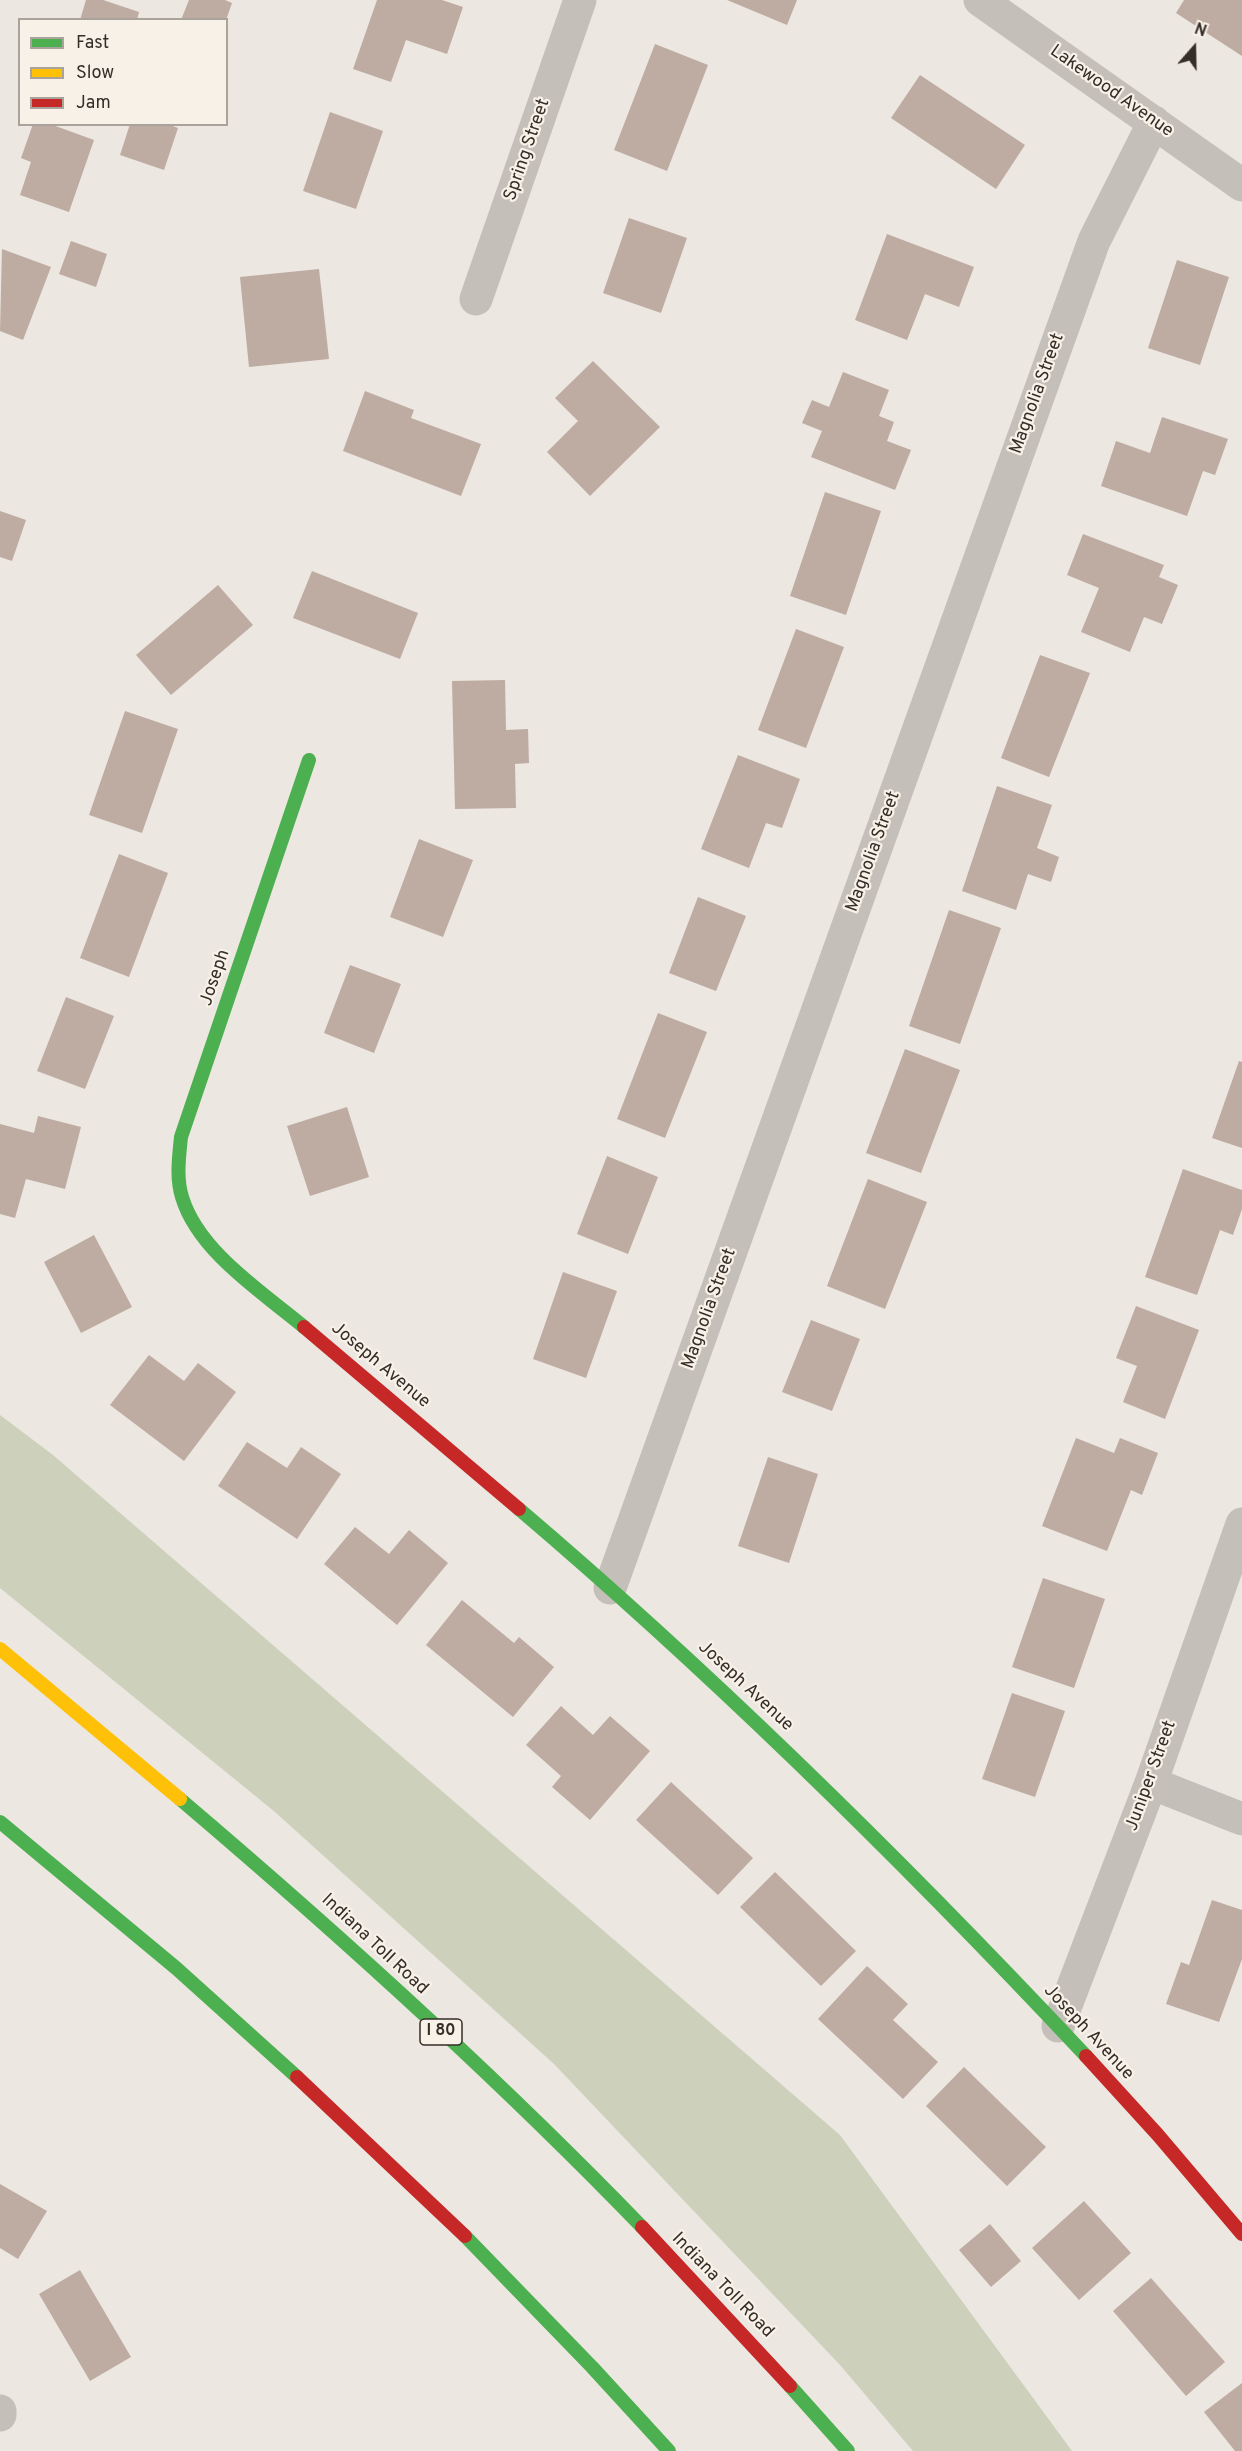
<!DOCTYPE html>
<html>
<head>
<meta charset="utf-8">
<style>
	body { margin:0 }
	#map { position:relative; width:1242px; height:2451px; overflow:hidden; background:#ece7e1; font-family:Overpass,sans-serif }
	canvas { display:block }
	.legend { position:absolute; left:18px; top:18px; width:210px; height:108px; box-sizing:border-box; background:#f8f1e8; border:2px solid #aaa39b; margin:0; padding:8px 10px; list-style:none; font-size:18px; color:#352d28 }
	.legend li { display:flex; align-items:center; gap:12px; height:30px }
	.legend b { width:30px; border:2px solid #aaa39b }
	.north { position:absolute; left:1164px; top:18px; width:60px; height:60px; -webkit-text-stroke:4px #f8f1e8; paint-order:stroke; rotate:20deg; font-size:16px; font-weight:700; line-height:24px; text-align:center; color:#352d28 }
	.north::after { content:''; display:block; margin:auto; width:21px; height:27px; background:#352d28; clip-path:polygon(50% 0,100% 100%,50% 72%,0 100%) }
</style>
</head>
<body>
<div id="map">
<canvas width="1242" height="2451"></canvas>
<ul class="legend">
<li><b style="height:8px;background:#4caf50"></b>Fast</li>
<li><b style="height:8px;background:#ffc107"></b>Slow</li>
<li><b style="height:8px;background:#c62828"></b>Jam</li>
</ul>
<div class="north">N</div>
</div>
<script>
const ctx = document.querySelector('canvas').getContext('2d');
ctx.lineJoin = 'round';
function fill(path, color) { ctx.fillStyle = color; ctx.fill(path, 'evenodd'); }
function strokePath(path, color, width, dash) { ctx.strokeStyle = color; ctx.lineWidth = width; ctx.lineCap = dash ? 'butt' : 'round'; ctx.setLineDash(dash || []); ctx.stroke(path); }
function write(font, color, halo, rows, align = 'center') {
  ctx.font = font + ' Overpass,sans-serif'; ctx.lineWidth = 4.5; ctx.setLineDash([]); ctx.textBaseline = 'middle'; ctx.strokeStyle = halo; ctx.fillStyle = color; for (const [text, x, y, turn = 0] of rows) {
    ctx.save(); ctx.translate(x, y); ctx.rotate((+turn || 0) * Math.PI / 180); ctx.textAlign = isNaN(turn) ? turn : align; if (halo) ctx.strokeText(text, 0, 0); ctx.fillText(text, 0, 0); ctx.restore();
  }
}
const green = new Path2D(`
	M0,1415L53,1455L840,2135L1072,2451H913L840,2365L554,2064L275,1812L0,1588Z`);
const building = new Path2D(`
	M86,0H103L139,12L137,20H80Z
	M189,0H225L232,3L226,20H181Z
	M377,0H442L463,7L447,54L406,40L391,82L353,69Z
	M727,0H797L787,25Z
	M1184,0H1242V56L1176,13Z
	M655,44L708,65L667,171L614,150Z
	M920,75L1025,145L996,189L891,118Z
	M330,112L383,131L356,209L303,191Z
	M33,124H50L94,140L69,212L20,195L31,162L21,158Z
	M130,124H167L178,128L164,170L120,155Z
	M629,218L687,238L661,313L603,293Z
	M887,234L974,267L959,307L925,294L907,340L855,320Z
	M71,241L107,254L96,287L59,274Z
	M2,249L51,267L23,340L0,331Z
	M1177,260L1229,277L1200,365L1148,348Z
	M319,269L329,359L249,367L240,277Z
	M593,361L660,427L590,496L547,452L578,421L555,398Z
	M843,372L889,390L879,416L894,422L887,441L911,450L895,490L811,457L822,431L802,423L812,400L829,407Z
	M365,391L414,410L411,418L481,444L461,496L343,451Z
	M1162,417L1228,439L1215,475L1203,471L1187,516L1101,486L1116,441L1150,453Z
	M825,492L881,511L846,615L790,596Z
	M0,511L26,520L12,561L0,557Z
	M1083,534L1164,565L1159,577L1178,585L1162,624L1144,617L1130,652L1081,632L1099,588L1067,575Z
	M312,571L418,613L400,659L293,618Z
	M218,585L253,625L171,695L136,655Z
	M796,629L844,647L806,748L758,730Z
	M1040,655L1090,673L1049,777L1001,758Z
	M505,680L506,730L528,729L529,763L515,764L516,808L455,809L452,681Z
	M125,711L178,729L142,833L89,815Z
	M738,755L800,779L782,828L766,823L749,868L701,849Z
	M997,786L1052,805L1037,848L1059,857L1051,882L1028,874L1016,910L962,891Z
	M419,839L473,860L443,937L390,917Z
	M119,854L168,873L129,977L80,958Z
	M698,897L746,916L716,991L669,973Z
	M949,910L1001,928L960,1044L909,1026Z
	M350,965L401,984L374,1053L324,1033Z
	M66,997L114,1016L85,1089L37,1071Z
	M658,1013L707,1032L665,1138L617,1119Z
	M905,1049L960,1070L921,1173L866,1153Z
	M1239,1061L1242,1062V1148L1212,1138Z
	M347,1107L369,1177L310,1196L287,1126Z
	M38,1116L81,1127L65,1189L26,1179L15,1218L0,1214V1124L34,1133Z
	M607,1156L658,1177L628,1254L577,1234Z
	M1183,1169L1242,1190V1209L1233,1235L1220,1230L1197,1295L1145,1277Z
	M868,1179L927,1202L885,1309L827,1286Z
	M94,1235L132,1307L81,1333L44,1262Z
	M563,1272L617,1291L586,1378L533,1359Z
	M1136,1306L1199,1330L1165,1419L1123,1402L1137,1366L1116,1358Z
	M811,1320L860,1339L832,1411L782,1392Z
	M149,1355L184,1381L198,1363L236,1392L184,1461L110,1405Z
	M1076,1438L1114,1453L1120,1438L1158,1453L1142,1495L1131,1490L1107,1551L1042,1526Z
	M247,1442L287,1468L301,1447L341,1474L297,1539L218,1486Z
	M768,1457L818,1474L789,1563L738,1546Z
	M355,1527L389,1554L409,1530L448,1563L397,1625L324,1564Z
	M1043,1578L1105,1599L1074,1688L1012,1667Z
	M462,1600L514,1643L519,1637L554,1667L513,1717L426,1645Z
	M1012,1693L1065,1711L1035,1797L982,1779Z
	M561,1706L593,1735L610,1716L650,1751L590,1820L552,1787L561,1776L526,1745Z
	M671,1782L753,1858L718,1895L636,1820Z
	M775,1872L856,1951L821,1986L740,1907Z
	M1212,1900L1242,1910V1959L1219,2022L1166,2004L1181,1962L1189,1965Z
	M867,1966L908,2004L893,2020L938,2062L903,2099L818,2019Z
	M964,2067L1046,2147L1007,2186L926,2106Z
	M0,2184L47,2211L18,2259L0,2248Z
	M1084,2201L1131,2253L1079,2300L1032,2248Z
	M990,2224L1021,2261L991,2287L959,2250Z
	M80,2270L131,2357L90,2381L39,2294Z
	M1151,2278L1225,2362L1186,2396L1113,2311Z
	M1242,2383V2451H1235L1204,2412Z`);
const street = new Path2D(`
	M980,0L1242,185
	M476,299L580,0
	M610,1588L1094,241L1154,122
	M1151,1783L1242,1819
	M1058,2026L1151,1783L1242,1524
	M0,2411V2415`);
const fast = new Path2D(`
	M304,1327C262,1292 198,1251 182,1197C176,1178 179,1157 181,1137L309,760
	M519,1509C720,1680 906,1864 1086,2056
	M180,1799C340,1935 496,2076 642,2227
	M0,1822L176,1968L297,2077
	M465,2236L592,2367L669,2451
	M790,2386L848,2451`);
const slow = new Path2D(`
	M0,1649L180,1799`);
const jam = new Path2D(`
	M304,1327L519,1509
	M1086,2056L1158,2135L1242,2234
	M297,2077L465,2236
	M642,2227L790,2386`);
const shields = [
	[441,2032,42]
];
const shieldNames = [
	["I 80",441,2032]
];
const streetNames = [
	["Lakewood Avenue",1111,92,35],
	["Spring Street",528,150,-71],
	["Magnolia Street",1038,394,-70],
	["Magnolia Street",874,852,-70],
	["Joseph",216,978,-71],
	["Magnolia Street",710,1309,-70],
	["Joseph Avenue",380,1366,40],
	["Joseph Avenue",745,1687,43],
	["Juniper Street",1152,1776,-70],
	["Indiana Toll Road",374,1945,43],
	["Joseph Avenue",1088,2033,47],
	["Indiana Toll Road",722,2286,46]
];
fill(green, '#cdd1bc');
fill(building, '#beaca3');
strokePath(street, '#c5bfba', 33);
strokePath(fast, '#4caf50', 14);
strokePath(slow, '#ffc107', 14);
strokePath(jam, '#c62828', 14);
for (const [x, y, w] of shields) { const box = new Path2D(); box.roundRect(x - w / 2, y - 13, w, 26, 4.5); ctx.fillStyle = '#f8f1e8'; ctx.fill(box); strokePath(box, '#352d28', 1.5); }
write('bold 16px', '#352d28', null, shieldNames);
write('18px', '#352d28', '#f8f1e8', streetNames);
</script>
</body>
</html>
